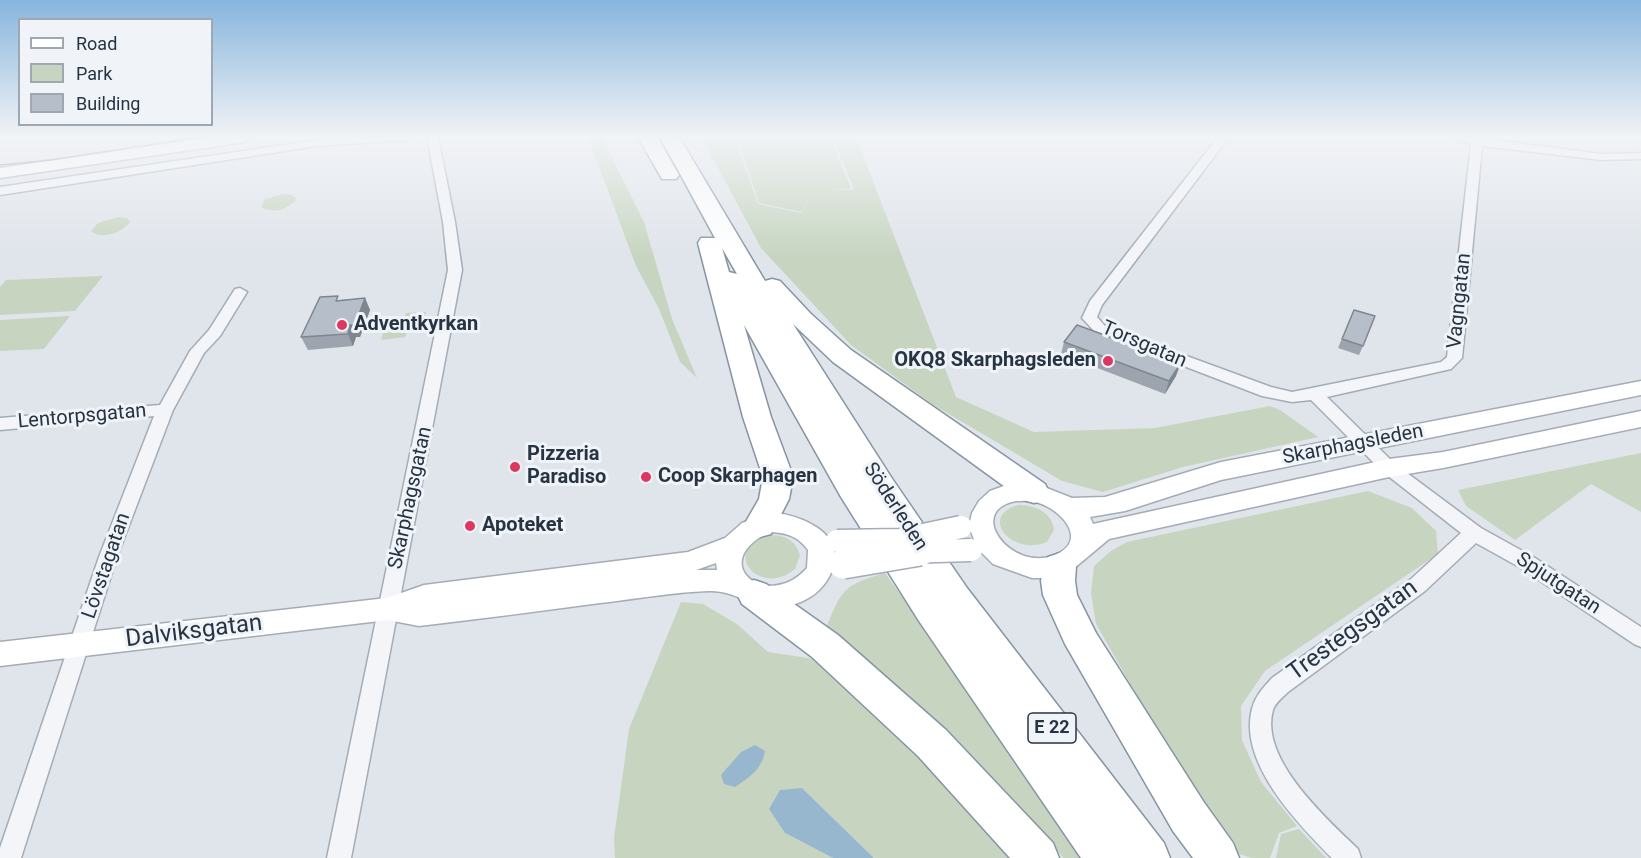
<!DOCTYPE html>
<html>
<head>
<meta charset="utf-8">
<style>
	body { margin:0 }
	#map { position:relative; width:1641px; height:858px; overflow:hidden; background:#e0e5eb; font-family:Roboto,sans-serif }
	canvas { display:block }
	.legend { position:absolute; left:18px; top:18px; width:195px; height:108px; box-sizing:border-box; background:#f0f4f8; border:2px solid #9fa7b0; margin:0; padding:8px 10px; list-style:none; font-size:18px; color:#263444 }
	.legend li { display:flex; align-items:center; gap:12px; height:30px }
	.legend b { width:30px; border:2px solid #9fa7b0 }
</style>
</head>
<body>
<div id="map">
<canvas width="1641" height="858"></canvas>
<ul class="legend">
<li><b style="height:8px;background:#fff"></b>Road</li>
<li><b style="height:16px;background:#c7d5c0"></b>Park</li>
<li><b style="height:16px;background:#b6bfc9"></b>Building</li>
</ul>
</div>
<script>
const ctx = document.querySelector('canvas').getContext('2d');
ctx.lineJoin = 'round';
function fill(path, color) { ctx.fillStyle = color; ctx.fill(path, 'evenodd'); }
function strokePath(path, color, width, dash) { ctx.strokeStyle = color; ctx.lineWidth = width; ctx.lineCap = dash ? 'butt' : 'round'; ctx.setLineDash(dash || []); ctx.stroke(path); }
function write(font, color, halo, rows, align = 'center') {
  ctx.font = font + ' Roboto,sans-serif'; ctx.lineWidth = 6; ctx.setLineDash([]); ctx.textBaseline = 'middle'; ctx.strokeStyle = halo; ctx.fillStyle = color; for (const [text, x, y, turn = 0] of rows) {
    ctx.save(); ctx.translate(x, y); ctx.rotate((+turn || 0) * Math.PI / 180); ctx.textAlign = isNaN(turn) ? turn : align; if (halo) ctx.strokeText(text, 0, 0); ctx.fillText(text, 0, 0); ctx.restore();
  }
}
const green = new Path2D(`
	M588,137H602L644,222L672,319L697,378L680,362L659,309L636,266Z
	M702,137H830L851,188L829,191L854,189L832,137H856L956,397L1034,432L1155,428L1270,406L1280,410L1318,437L1183,467L1103,492L1062,481L932,404L851,345L761,248L703,140L736,142L758,204L801,213L814,192L801,212L759,203L738,141Z
	M284,194L292,195L296,198L295,201C286,210 272,214 261,207L265,199Z
	M118,217L127,218L130,222C122,233 102,240 91,231L98,223Z
	M103,276L75,311L0,315V287L6,280Z
	M426,312L422,328L408,329L405,337L381,340L383,333L395,332L396,327L402,326L406,313Z
	M70,316L44,349L0,351V320Z
	M1641,453V512L1591,484L1515,540L1466,506L1458,490Z
	M1368,491L1412,508L1436,531L1438,554L1265,671L1241,706L1242,740L1261,782L1297,826L1279,833L1270,858H1252L1236,853L1189,787L1096,624L1091,593L1094,566L1111,551L1127,542Z
	M1018,505C1035,505 1052,512 1054,530L1047,542C1014,557 977,517 1018,505Z
	M769,535C784,535 795,539 800,555L795,569C759,599 719,549 769,535Z
	M885,573L1089,858H1064L966,754L827,626C843,587 845,585 885,573Z
	M681,602L703,604L737,624L768,652L814,659L898,733L1015,858H874L802,788L785,833L833,858H615L614,838L629,729Z
	M1299,829L1326,858H1276L1281,834Z`);
const water = new Path2D(`
	M755,745L765,751C762,769 750,777 735,787L724,784L721,775L741,752Z
	M802,788L874,858H833L785,833L769,809L780,790Z`);
const street = new Path2D(`
	M353,137H411L406,140L317,146L0,195V187L317,140Z
	M427,137H438L455,222L462,270L351,858H327L448,270L443,222Z
	M1218,137H1229L1102,305L1097,317L1105,326L1271,387L1292,392L1441,362L1447,357L1471,144L1454,137H1472L1601,154L1641,153V159L1601,160L1482,146L1462,358L1451,369L1327,397L1395,464L1481,528L1535,558L1641,627V647L1634,644L1521,568L1476,543L1425,591L1288,692C1283,697 1275,703 1273,710C1259,759 1327,819 1358,849L1361,858H1332C1297,823 1238,762 1252,709C1255,696 1264,687 1272,678L1411,579L1461,533L1383,472L1311,400L1292,402L1262,396L1095,332L1082,318L1090,301Z
	M240,288L247,292L220,336L204,353L173,410L117,557L21,858H0V848L99,557L154,416L0,430V418L160,405L190,351L209,330L235,289Z`);
const secondary = new Path2D(`
	M212,137H252L245,142L0,178V168Z
	M1641,381V395L1221,480L1125,511L1090,517L1093,524L1389,459L1443,452L1641,411V427L1443,468L1389,477L1109,539L1072,570L1048,578H1032L993,564L977,548L969,526L972,513L979,501L990,491L1009,484L1034,483L1072,498L1105,497L1221,462ZM1016,501C1022,501 1029,500 1035,502C1059,507 1091,540 1055,555C1012,573 964,511 1016,501Z
	M770,512C802,515 850,534 830,575C822,591 809,600 792,605C757,615 740,590 709,591C673,592 636,599 600,603C540,611 479,619 419,626L388,620L0,666V642L387,598L424,585L688,552L725,538L742,523ZM770,532C787,533 798,536 808,550L807,568C767,613 705,562 770,532ZM716,563L717,570H696L699,569Z`);
const highway = new Path2D(`
	M638,137H657L679,175L676,179H662Z
	M660,137H679L765,281L772,279L780,281L811,314L851,350L1045,484L1049,492L1045,500L1034,503L1023,500L833,362L793,324L891,477L967,588L1164,843L1170,858H1081L919,621L841,497L744,325L771,417L790,468L792,483L789,499L771,534L760,537L749,534L744,525L759,499L762,483L760,468L743,417L698,243L701,238H715ZM722,248L737,274L729,272Z
	M1060,553L1072,557L1076,566L1075,581L1077,595L1096,633L1203,801L1233,843L1239,858H1193L1173,831L1065,644L1043,595L1041,581L1044,566L1048,557Z
	M754,580L766,584L838,635L946,730L1053,843L1059,858H1010L918,756L812,657L742,604L737,594L742,584Z`);
const tram = new Path2D(`
	M0,165L51,160L200,137`);
const secondaryBridgeFar1 = new Path2D(`
	M837,541L900,540L961,527
	M906,552L971,550`);
const secondaryBridge = new Path2D(`
	M843,564L920,551`);
const wall = new Path2D(`
	M365,298L370,310L360,337H356L353,346L308,350L301,337L340,300Z
	M1354,310L1363,346L1359,355L1338,348Z
	M1064,342L1176,376L1165,394L1061,354Z`);
const shadedWall = new Path2D(`
	M365,298L370,310L360,337H356L353,346L348,334L350,325Z
	M1181,363L1176,376L1165,394L1169,381Z`);
const building = new Path2D(`
	M338,296L336,301L365,298L355,325H350L348,334L301,337L320,297Z
	M1354,310L1375,316L1363,346L1342,339Z
	M1077,325L1181,363L1169,381L1064,342Z`);
const markers = [
	[342,325,6,"#dd3760"],
	[1108,361,6,"#dd3760"],
	[515,467,6,"#dd3760"],
	[646,477,6,"#dd3760"],
	[470,526,6,"#dd3760"]
];
const shields = [
	[1052,728,48]
];
const shieldNames = [
	["E 22",1052,728]
];
const streetNames = [
	["Vagngatan",1460,301,-84],
	["Torsgatan",1144,345,23],
	["Lentorpsgatan",82,417,-5],
	["Skarphagsleden",1353,445,-11],
	["Skarphagsgatan",411,498,-78],
	["Söderleden",895,507,57],
	["Lövstagatan",107,566,-71],
	["Spjutgatan",1558,584,33]
];
const poiNames = [
	["Adventkyrkan",354,325],
	["OKQ8 Skarphagsleden",1096,361,"right"],
	["Pizzeria",527,455],
	["Paradiso",527,478],
	["Coop Skarphagen",658,477],
	["Apoteket",482,526]
];
const nearStreetnames = [
	["Trestegsgatan",1353,631,-36],
	["Dalviksgatan",194,632,-7]
];
fill(green, '#c7d5c0');
fill(water, '#97b7cf');
strokePath(street, '#a4acb6', 3);
strokePath(secondary, '#a4acb6', 3);
strokePath(highway, '#8694a3', 3);
fill(street, '#f3f5f8');
fill(secondary, '#fff');
fill(highway, '#fff');
strokePath(tram, '#778696', 1.5);
strokePath(secondaryBridgeFar1, '#a4acb6', 25, []);
strokePath(secondaryBridge, '#a4acb6', 32, []);
strokePath(secondaryBridgeFar1, '#fff', 22);
strokePath(secondaryBridge, '#fff', 29);
fill(wall, '#9da4ad');
fill(shadedWall, '#7f868d');
fill(building, '#b6bfc9');
strokePath(building, '#7f868d', 1.5);
const sky = ctx.createLinearGradient(0, 0, 0, 257);
sky.addColorStop(0, '#87b5de');
sky.addColorStop(0.53, '#f1f3f6');
sky.addColorStop(1, '#f1f3f600');
ctx.fillStyle = sky;
ctx.fillRect(0, 0, 1641, 257);
for (const [x, y, r, color] of markers) { const dot = new Path2D(); dot.arc(x, y, r, 0, 2 * Math.PI); ctx.fillStyle = color; ctx.fill(dot); strokePath(dot, '#f0f4f8', 2); }
for (const [x, y, w] of shields) { const box = new Path2D(); box.roundRect(x - w / 2, y - 15, w, 30, 4.5); ctx.fillStyle = '#f0f4f8'; ctx.fill(box); strokePath(box, '#263444', 1.5); }
write('bold 18px', '#263444', null, shieldNames);
write('20px', '#263444', '#f0f4f8', streetNames);
write('bold 20px', '#263444', '#f0f4f8', poiNames, 'left');
write('24px', '#263444', '#f0f4f8', nearStreetnames);
</script>
</body>
</html>
